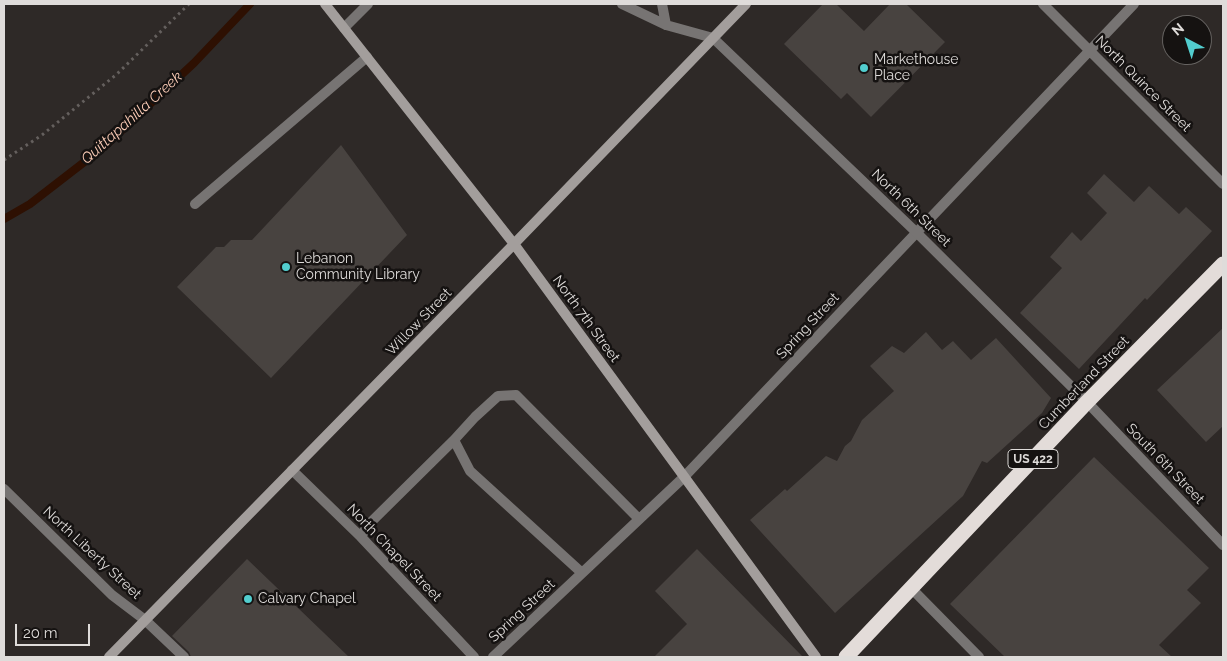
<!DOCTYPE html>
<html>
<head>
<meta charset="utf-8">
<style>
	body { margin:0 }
	#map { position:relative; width:1227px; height:661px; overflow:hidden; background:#2e2927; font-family:Raleway,sans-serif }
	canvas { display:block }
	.frame { position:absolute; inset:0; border:5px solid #dfdcda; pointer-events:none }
	.north { position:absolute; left:1162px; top:15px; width:50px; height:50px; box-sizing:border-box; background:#151211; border:1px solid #666361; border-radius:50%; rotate:320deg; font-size:14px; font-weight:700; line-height:20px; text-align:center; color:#dfdcda }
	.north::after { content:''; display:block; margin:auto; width:18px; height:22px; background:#52cdce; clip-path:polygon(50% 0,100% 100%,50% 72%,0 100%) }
	.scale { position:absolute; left:15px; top:624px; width:75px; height:22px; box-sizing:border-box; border:2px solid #dfdcda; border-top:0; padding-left:6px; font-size:15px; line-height:18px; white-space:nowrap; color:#dfdcda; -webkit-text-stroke:4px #151211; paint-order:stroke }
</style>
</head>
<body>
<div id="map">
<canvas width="1227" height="661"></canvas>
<div class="frame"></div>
<div class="north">N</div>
<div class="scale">20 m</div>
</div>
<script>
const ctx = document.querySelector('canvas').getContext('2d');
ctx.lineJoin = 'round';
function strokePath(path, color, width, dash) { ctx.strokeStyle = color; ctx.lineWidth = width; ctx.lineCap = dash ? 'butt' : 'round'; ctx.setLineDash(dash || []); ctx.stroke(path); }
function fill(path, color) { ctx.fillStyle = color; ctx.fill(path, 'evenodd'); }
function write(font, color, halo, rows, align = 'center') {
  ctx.font = font + ' Raleway,sans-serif'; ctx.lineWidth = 5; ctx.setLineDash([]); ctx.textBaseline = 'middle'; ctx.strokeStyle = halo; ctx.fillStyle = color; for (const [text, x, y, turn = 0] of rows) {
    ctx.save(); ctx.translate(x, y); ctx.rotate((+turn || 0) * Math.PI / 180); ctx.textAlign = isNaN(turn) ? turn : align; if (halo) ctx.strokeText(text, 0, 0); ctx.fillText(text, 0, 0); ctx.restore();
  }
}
const stream = new Path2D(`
	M4,219L30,204L105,146L194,63L250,4`);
const building = new Path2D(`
	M823,4H836L864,31L890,4H906L945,42L871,117L847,93L841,99L784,44Z
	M341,145L407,235L271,378L177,287L216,247H224L231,240H252Z
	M1104,174L1134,202L1149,186L1179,214L1186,207L1212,231L1147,300L1145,298L1079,369L1020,313L1062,268L1050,257L1072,232L1081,241L1107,213L1087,193Z
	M1223,328V426L1206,442L1157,390Z
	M926,332L942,350L953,341L971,360L996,338L1051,398L1042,413L987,463L982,461L963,496L835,613L750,520L785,489L787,491L826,456L837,461L845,446L851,441L862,420L894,391L870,366L892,346L904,353Z
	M1094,457L1209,568L1187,590L1201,603L1159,645L1172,657H1005L950,604Z
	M697,549L803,657H654L687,624L655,591Z
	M247,559L349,657H191L189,652L172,636Z`);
const path = new Path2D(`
	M4,160L42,135L117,74L189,4`);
const lane = new Path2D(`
	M622,4L666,25L713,38
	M662,4L666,25
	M1043,4L1223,184
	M344,28L368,4
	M195,204L367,57
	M292,470L361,537L474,657
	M4,489L112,595L145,620L184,657
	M361,537L367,526L454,440
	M582,573L470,471L454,440L475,417L498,396L516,395L639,519
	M911,588L979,657
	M493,657L684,477L1134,4`);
const street = new Path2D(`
	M713,38L916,232L1087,402L1223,545`);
const secondary = new Path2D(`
	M325,4L514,244L816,657
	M109,657L514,244L746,4`);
const highway = new Path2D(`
	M846,657L1087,402L1223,264`);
const markers = [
	[864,68,5,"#52cdce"],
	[286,267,5,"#52cdce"],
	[248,599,5,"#52cdce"]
];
const shields = [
	[1033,459,50]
];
const shieldNames = [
	["US 422",1033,459]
];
const poiNames = [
	["Markethouse",874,60],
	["Place",874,76],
	["Lebanon",296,259],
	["Community Library",296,275],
	["Calvary Chapel",258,599]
];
const streetNames = [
	["North Quince Street",1143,84,45],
	["North 6th Street",911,208,44],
	["North 7th Street",586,319,54],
	["Willow Street",419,322,-46],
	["Spring Street",808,326,-47],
	["Cumberland Street",1084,383,-46],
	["South 6th Street",1165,464,46],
	["North Liberty Street",92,553,43],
	["North Chapel Street",394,553,46],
	["Spring Street",522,611,-43]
];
const waterNames = [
	["Quittapahilla Creek",132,118,-42]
];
strokePath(stream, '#2e1002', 8);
fill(building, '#484340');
strokePath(path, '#65605e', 3, [2.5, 4]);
strokePath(lane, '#777473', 10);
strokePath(street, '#777473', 10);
strokePath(secondary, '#a39e9c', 10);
strokePath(highway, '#e3dcd9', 15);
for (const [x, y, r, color] of markers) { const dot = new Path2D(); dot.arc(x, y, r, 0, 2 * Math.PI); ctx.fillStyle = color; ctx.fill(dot); strokePath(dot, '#151211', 2); }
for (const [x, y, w] of shields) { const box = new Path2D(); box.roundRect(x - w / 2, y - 9.5, w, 19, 4); ctx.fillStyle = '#151211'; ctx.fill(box); strokePath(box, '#dfdcda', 1); }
write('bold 12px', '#dfdcda', null, shieldNames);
write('14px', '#dfdcda', '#151211', poiNames, 'left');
write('14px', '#dfdcda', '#151211', streetNames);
write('italic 15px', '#f9cab5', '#151211', waterNames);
</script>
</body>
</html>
